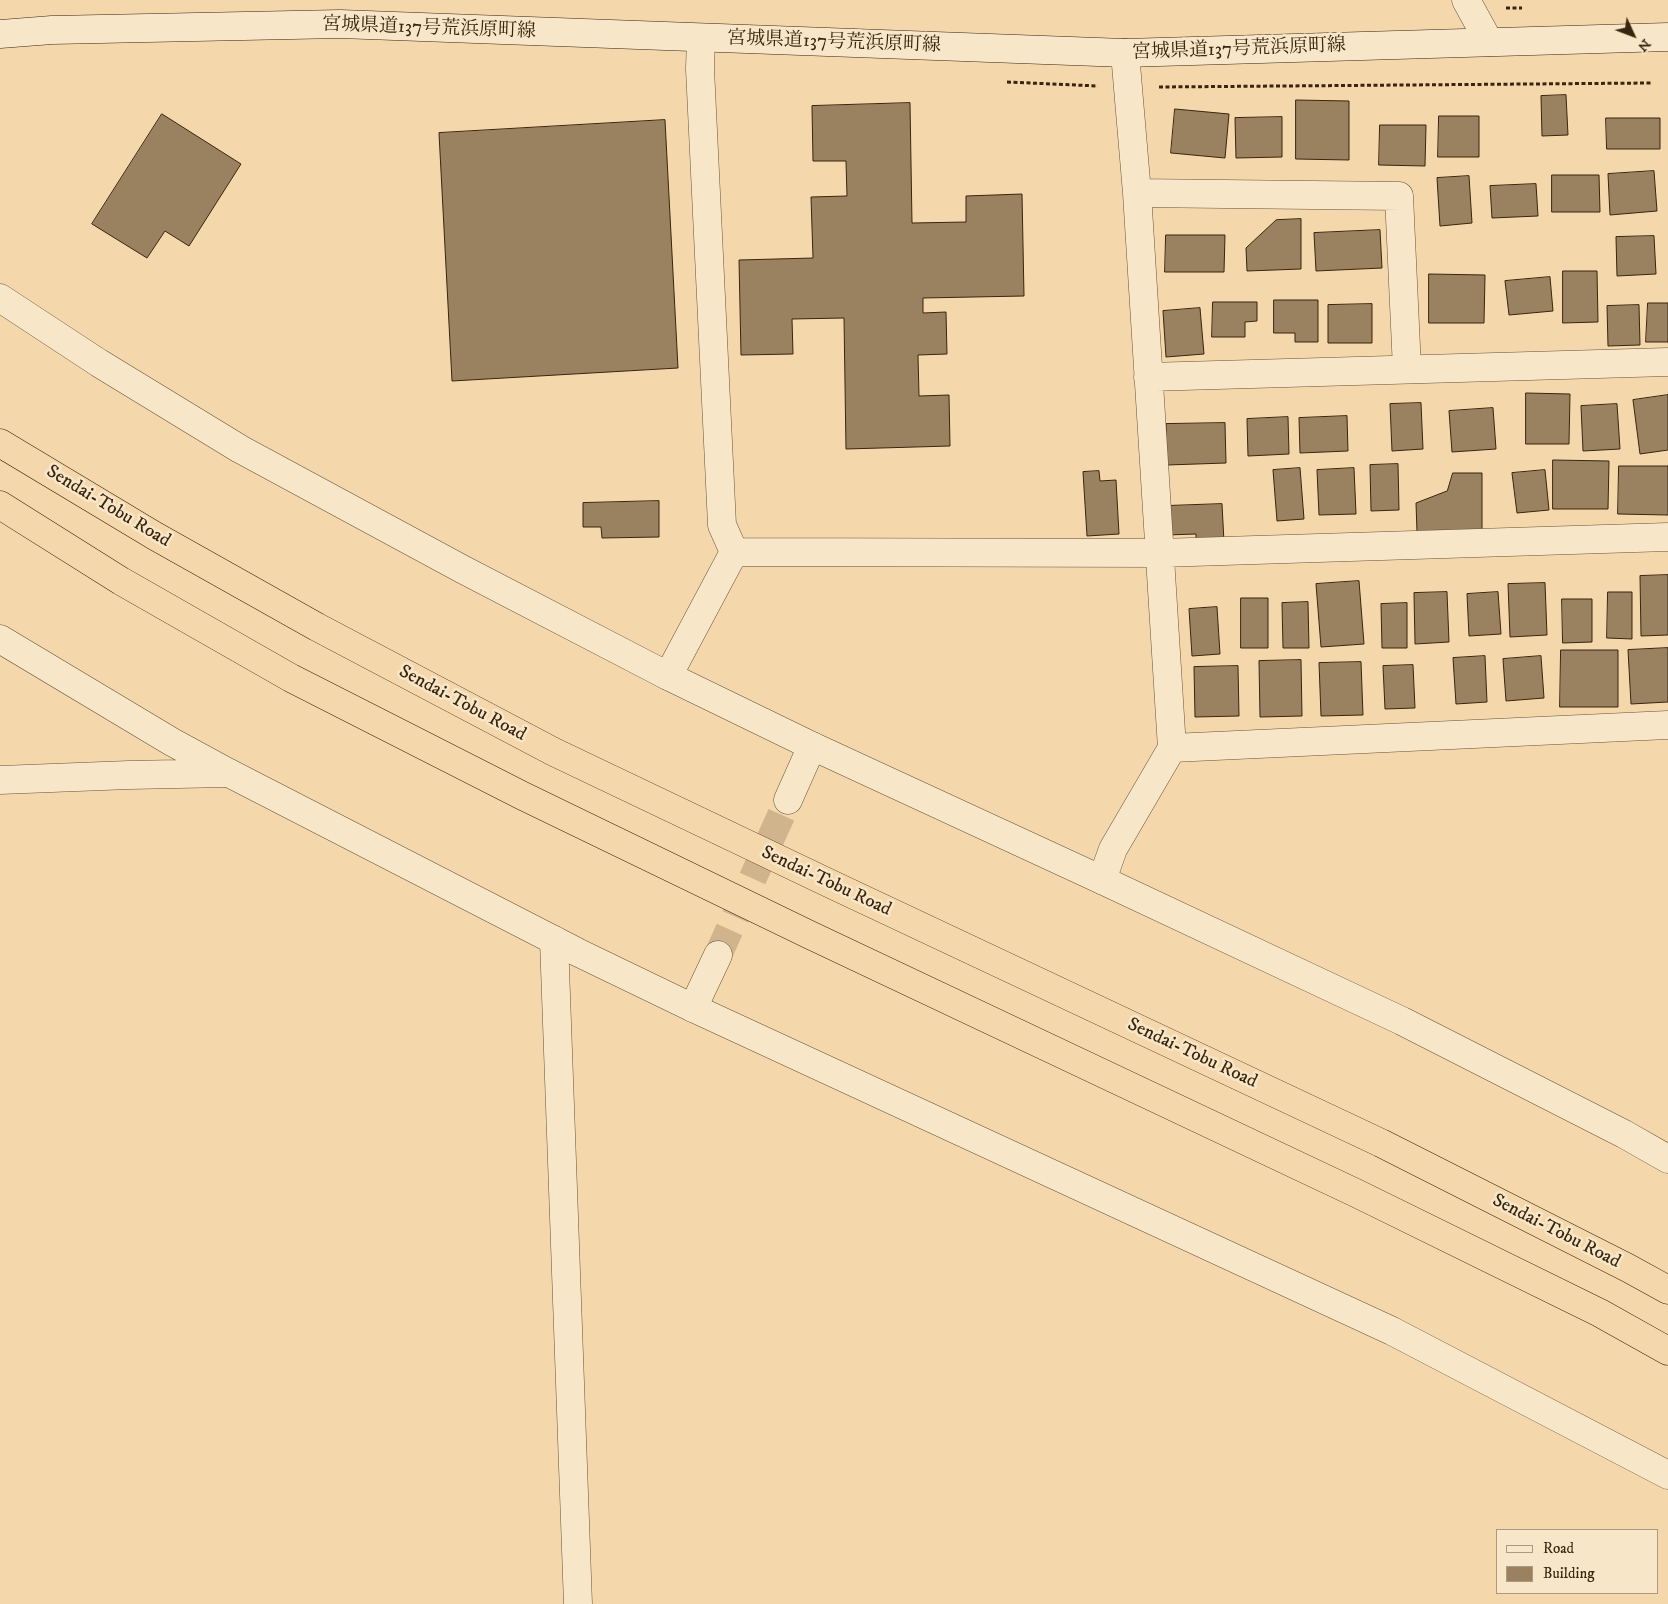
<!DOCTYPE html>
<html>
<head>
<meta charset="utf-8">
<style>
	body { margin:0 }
	#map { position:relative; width:1668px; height:1604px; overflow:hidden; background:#f4d8ac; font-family:"IM FELL DW Pica",serif }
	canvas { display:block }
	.legend { position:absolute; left:1496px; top:1529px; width:162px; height:65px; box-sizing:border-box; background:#f8e6c9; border:1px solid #ac997e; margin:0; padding:6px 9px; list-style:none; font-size:15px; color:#39250d }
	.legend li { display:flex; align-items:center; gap:10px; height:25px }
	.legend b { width:25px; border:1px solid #ac997e }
	.north { position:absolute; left:1608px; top:10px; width:50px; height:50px; -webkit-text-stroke:4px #f8e6c9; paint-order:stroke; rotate:133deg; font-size:14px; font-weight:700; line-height:20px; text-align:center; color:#39250d }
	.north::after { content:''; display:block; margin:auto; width:18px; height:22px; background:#39250d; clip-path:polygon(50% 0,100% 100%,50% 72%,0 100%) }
</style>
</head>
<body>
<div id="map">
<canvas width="1668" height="1604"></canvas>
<ul class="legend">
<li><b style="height:6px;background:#f8e6c9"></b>Road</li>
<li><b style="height:14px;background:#9a8260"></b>Building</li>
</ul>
<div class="north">N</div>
</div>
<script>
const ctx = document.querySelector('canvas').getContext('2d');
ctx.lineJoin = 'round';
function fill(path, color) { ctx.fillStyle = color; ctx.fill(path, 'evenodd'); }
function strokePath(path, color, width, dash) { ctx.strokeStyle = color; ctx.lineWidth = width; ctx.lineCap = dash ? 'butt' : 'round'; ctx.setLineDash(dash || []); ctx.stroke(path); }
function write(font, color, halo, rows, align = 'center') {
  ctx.font = font + ' "IM FELL DW Pica","Noto Serif JP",serif'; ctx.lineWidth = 5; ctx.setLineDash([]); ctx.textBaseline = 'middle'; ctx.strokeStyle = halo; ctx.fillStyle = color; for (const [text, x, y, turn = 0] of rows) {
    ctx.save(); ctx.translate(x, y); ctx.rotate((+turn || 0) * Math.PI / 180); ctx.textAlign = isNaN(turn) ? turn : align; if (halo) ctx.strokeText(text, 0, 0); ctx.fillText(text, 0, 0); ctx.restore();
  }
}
const building = new Path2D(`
	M1566,95L1568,135L1542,136L1541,96Z
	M1296,100L1349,101V160L1296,159Z
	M910,103L912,223L966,222V196L1022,194L1024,296L923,298V313L946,312L947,354L918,355L919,396L949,395L950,446L846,449L844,318L792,319L793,354L741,355L739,260L813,258L811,197L847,196L846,161H813L812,106Z
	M1175,109L1229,114L1225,158L1171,153Z
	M162,114L241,164L189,246L165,231L147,258L92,224Z
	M1439,116H1479V157H1438Z
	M1282,117V157L1236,158L1235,118Z
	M1606,118H1660V149H1607Z
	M665,120L678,368L452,381L439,133Z
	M1380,125H1426L1425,166L1379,165Z
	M1654,171L1657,211L1610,215L1608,174Z
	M1552,175H1599L1600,212H1552Z
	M1469,176L1472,223L1440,226L1437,178Z
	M1536,184L1538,216L1492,218L1490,186Z
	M1301,219V269L1247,271L1246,248L1276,220Z
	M1380,230L1382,268L1316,271L1314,233Z
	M1166,235H1225L1224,272H1165Z
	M1654,236L1656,274L1617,276L1616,237Z
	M1563,271H1597L1598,322L1563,323Z
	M1429,274L1485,275L1484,323H1429Z
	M1550,277L1553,311L1509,315L1505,281Z
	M1274,300H1318V342H1295V333H1274Z
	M1213,302H1257V321L1245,322V337H1212Z
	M1648,303H1668V342H1646Z
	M1372,304V343H1328V305Z
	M1639,305L1640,345L1608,346L1607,306Z
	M1200,308L1204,354L1166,357L1163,311Z
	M1526,393L1570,394L1569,444H1526Z
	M1668,395V450L1640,454L1633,400Z
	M1421,403L1423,449L1392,451L1390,404Z
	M1617,404L1620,449L1583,451L1581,406Z
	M1493,408L1496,449L1452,452L1449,411Z
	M1347,416L1348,451L1300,453L1299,418Z
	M1288,417L1289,454L1248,456L1247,419Z
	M1225,423L1226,463L1167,465L1166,424Z
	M1553,460L1609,461L1608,509H1553Z
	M1398,464L1399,510L1371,511L1370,465Z
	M1619,466H1668V515L1618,514Z
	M1300,468L1304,519L1277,521L1273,470Z
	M1354,468L1356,514L1319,515L1317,470Z
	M1545,470L1549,510L1517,513L1512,473Z
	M1099,471L1100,481L1116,480L1119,534L1087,536L1083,472Z
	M1453,473H1482V531L1417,532L1416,503L1447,491Z
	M659,501V537L602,538L601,527H583V503Z
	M1222,504L1224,542L1196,543V534L1167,535L1166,506Z
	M1668,575V635L1641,636L1640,576Z
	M1359,581L1364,644L1321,647L1316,584Z
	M1545,583L1547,635L1510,637L1508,584Z
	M1447,592L1449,642L1415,644L1414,593Z
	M1498,592L1501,634L1469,636L1467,594Z
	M1608,592H1632V639L1607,638Z
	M1241,598H1268V648H1241Z
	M1562,599H1592V642L1563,643Z
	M1308,602L1309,648H1283L1282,603Z
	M1407,603V648H1382L1381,604Z
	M1217,607L1220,654L1192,656L1189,609Z
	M1668,648V702L1631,704L1628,650Z
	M1561,650H1618V707H1560Z
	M1485,656L1487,702L1456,704L1453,658Z
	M1541,656L1544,698L1506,701L1503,659Z
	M1301,660L1302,716L1260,717L1259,661Z
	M1361,662L1363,715L1321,716L1319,663Z
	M1413,665L1415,708L1385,709L1383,666Z
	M1238,666L1239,716L1195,717L1194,667Z`);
const minorTunnel = new Path2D(`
	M718,955L788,800`);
const path = new Path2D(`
	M1506,8H1522
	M1007,82L1098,86
	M1159,87L1651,83`);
const minor = new Path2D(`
	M1466,0L1489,42
	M701,38L700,69L722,525L734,552
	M1125,53L1137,193L1172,748L1668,725
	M1137,193L1399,196L1407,369
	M1148,377L1668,362
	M0,639L172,742L229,773
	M668,676L734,552L1160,553L1668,537
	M0,780L129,775L227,773
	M788,800L812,746
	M1102,880L1113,849L1172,748
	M554,940L578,1604
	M693,1008L718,955`);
const tertiary = new Path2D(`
	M0,298L99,363L240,449L462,569L668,676L812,746L1102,880L1402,1021L1624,1134L1668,1159
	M229,773L577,952L693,1008L1392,1331L1668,1475`);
const secondary = new Path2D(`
	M0,34L52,30L340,24L1125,53L1668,37`);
const motorway = new Path2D(`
	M0,443L155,536L317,627L554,752L835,886L1381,1143L1628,1268L1668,1290
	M0,505L121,581L291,678L523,796L810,935L1358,1194L1600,1313L1668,1351`);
const streetNames = [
	["宮城県道137号荒浜原町線",429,29,2],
	["宮城県道137号荒浜原町線",834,43,2],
	["宮城県道137号荒浜原町線",1239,50,-2],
	["Sendai-Tobu Road",108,507,31],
	["Sendai-Tobu Road",462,704,28],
	["Sendai-Tobu Road",826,882,25],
	["Sendai-Tobu Road",1192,1054,25],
	["Sendai-Tobu Road",1556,1232,27]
];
fill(building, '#9a8260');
strokePath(building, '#39250d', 1);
strokePath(minorTunnel, '#cfb48c', 28, [28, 14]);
strokePath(minor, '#685235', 29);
strokePath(tertiary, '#685235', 29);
strokePath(secondary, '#39250d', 29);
strokePath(motorway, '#39250d', 29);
strokePath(path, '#39250d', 3, [4, 2.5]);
strokePath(minor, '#f8e6c9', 28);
strokePath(tertiary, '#f8e6c9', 28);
strokePath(secondary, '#f8e6c9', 28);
strokePath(motorway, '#f4d8ac', 28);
write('19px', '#39250d', '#f8e6c9', streetNames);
</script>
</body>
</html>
